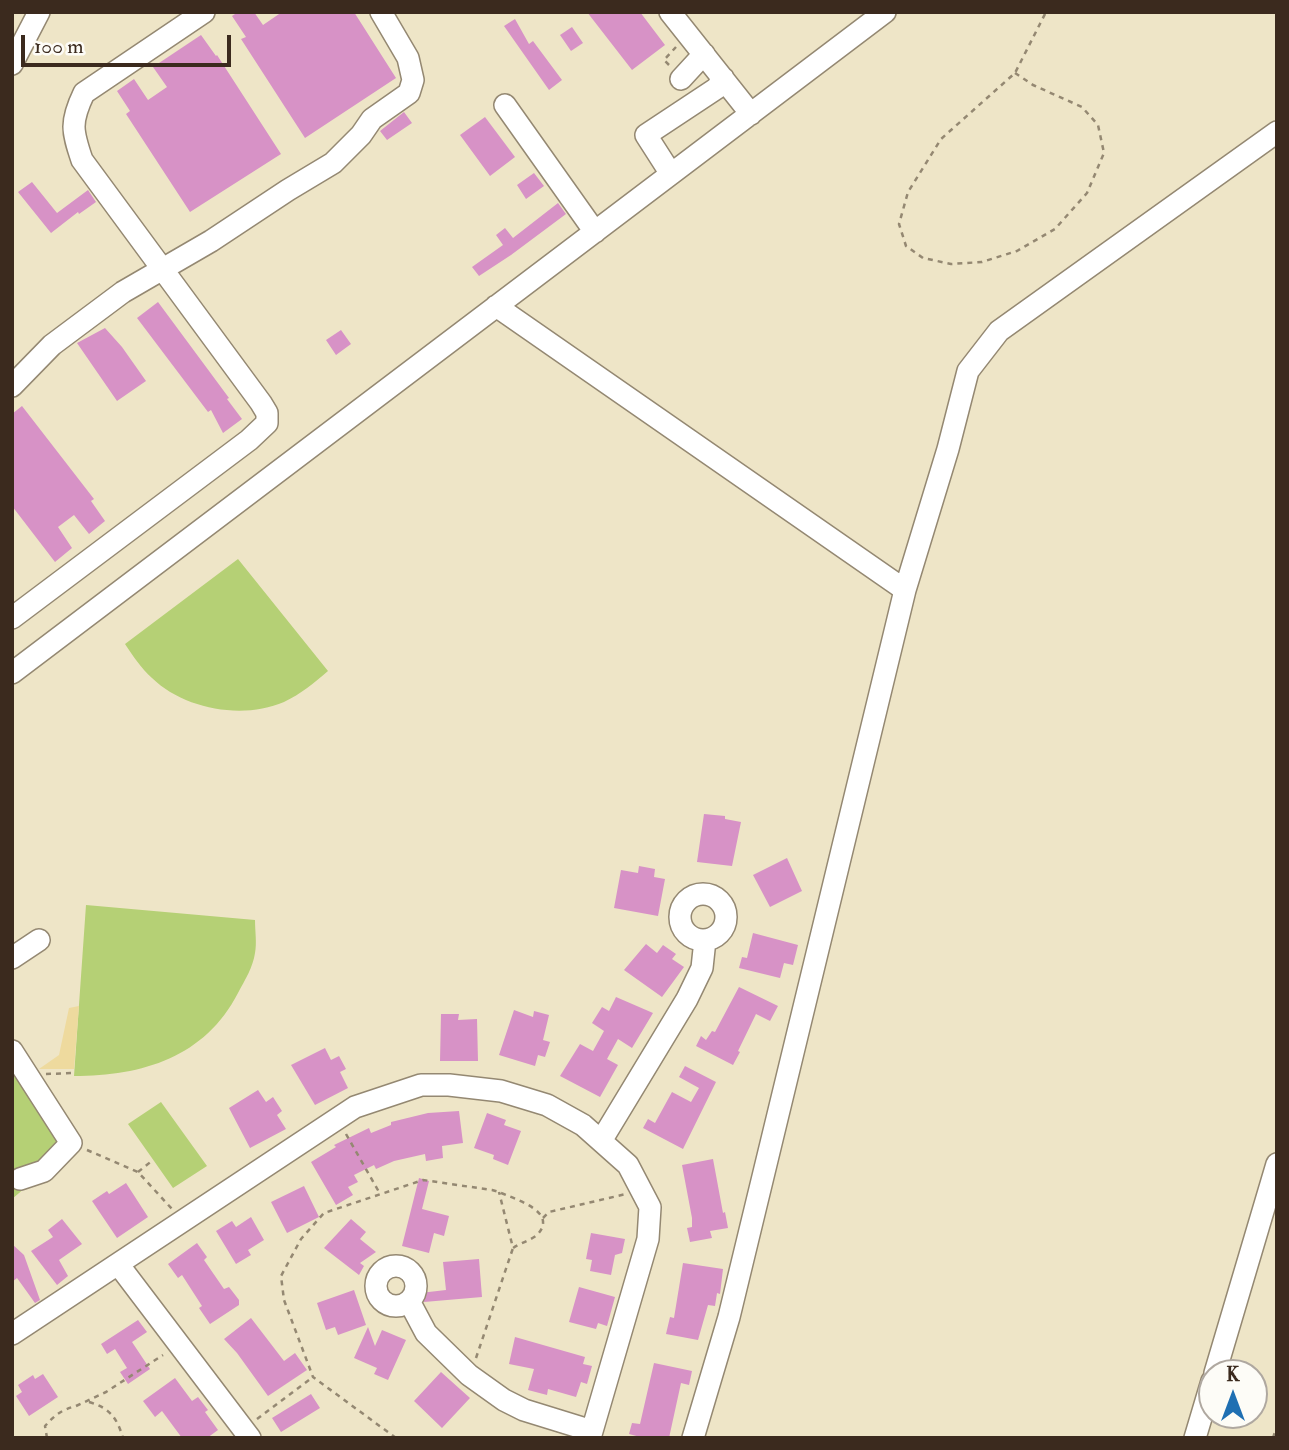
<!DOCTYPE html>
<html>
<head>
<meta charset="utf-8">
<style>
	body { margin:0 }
	#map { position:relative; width:1289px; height:1450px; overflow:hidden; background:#eee5c7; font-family:"IM FELL Double Pica",serif }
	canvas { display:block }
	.frame { position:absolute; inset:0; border:14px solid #3b2a1e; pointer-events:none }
	.north { position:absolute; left:1198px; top:1359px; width:70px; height:70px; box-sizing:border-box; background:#fdfcf7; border:2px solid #afa8a0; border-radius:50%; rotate:0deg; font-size:19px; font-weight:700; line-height:28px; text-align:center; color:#3b2a1e }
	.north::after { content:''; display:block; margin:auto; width:24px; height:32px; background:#1f6fb2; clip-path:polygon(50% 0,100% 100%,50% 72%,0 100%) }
	.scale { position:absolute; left:21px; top:35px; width:210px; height:32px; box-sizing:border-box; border:4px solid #3b2a1e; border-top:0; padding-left:9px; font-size:21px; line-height:24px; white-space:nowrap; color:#3b2a1e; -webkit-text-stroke:5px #fdfcf7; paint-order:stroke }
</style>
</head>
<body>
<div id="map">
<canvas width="1289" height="1450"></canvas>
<div class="frame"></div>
<div class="north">K</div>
<div class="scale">100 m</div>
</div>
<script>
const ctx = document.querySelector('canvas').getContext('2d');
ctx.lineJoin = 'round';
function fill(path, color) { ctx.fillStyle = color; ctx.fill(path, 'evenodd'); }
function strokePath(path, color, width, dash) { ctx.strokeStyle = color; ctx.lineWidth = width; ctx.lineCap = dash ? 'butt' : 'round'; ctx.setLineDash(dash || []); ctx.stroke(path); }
const green = new Path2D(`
	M238,559L328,671C314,683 301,694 284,702C242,720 184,709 152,678C141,668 133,656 125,644Z
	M86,905L255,920C255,931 257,943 255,953C253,967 245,980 238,993C205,1057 143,1076 74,1076Z
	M12,1051L65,1154L12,1199Z
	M161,1102L207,1166L173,1188L128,1124Z`);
const sand = new Path2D(`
	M79,1006L74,1069H39L59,1055L69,1008Z`);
const building = new Path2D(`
	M238,12H254L263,25L282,12H354L396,78L305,138L241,39L246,37L232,16Z
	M587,12H640L665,45L632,70Z
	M515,19L529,44L533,41L562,80L549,90L504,26Z
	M572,27L583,43L571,51L560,35Z
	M201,35L216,56L217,55L281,154L190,212L126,114L130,111L117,91L134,79L148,100L167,87L153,67Z
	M404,112L412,123L387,140L380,131Z
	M485,117L515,157L490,176L460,135Z
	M534,173L544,186L526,199L517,185Z
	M32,182L57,213L88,190L96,202L79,214L78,212L51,233L18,192Z
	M558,203L566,214L511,255L479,276L472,267L503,245L496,235L505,228L513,238Z
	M158,302L229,398L227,399L242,419L223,433L211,410L208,412L137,318Z
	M105,328L122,347L146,381L117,401L77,343Z
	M341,330L351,344L336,355L326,340Z
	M22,406L94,499L91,501L105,521L89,534L74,515L58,527L72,548L55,562L12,506V414Z
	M704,814L725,816V819L741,822L732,866L697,862Z
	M787,858L802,891L770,907L753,875Z
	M639,866L655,869L654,877L665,879L658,916L614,908L621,870L638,873Z
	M753,933L798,945L793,965L784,963L780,978L739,968L742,957L747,958Z
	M646,944L657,953L663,945L676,954L672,959L684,967L662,997L624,970Z
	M739,987L778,1006L770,1021L756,1014L738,1051L740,1052L733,1065L696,1046L701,1036L706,1040L712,1031L715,1032Z
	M616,997L653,1013L632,1048L618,1039L607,1059L618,1065L600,1097L560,1076L580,1044L593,1051L604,1031L592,1023L602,1007L609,1011Z
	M514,1010L533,1017L534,1011L549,1015L543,1040L550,1042L545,1057L538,1055L535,1066L499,1055Z
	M441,1014H459L458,1020L477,1019L478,1061H440Z
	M325,1048L331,1060L339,1056L346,1069L340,1072L348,1088L315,1105L291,1065Z
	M685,1066L716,1082L683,1149L643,1128L648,1119L655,1123L672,1092L691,1102L699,1088L679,1077Z
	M258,1090L266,1102L273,1097L282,1111L277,1115L286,1129L250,1148L229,1108Z
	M459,1111L463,1143L442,1146L443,1158L426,1161L425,1154L394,1161L376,1169L374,1165L354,1175L358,1182L348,1187L353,1195L336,1205L311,1162L336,1147L334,1145L369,1128L371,1133L391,1125V1122L428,1113Z
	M487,1113L506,1120L504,1125L521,1131L508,1165L493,1159L494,1155L474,1148Z
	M713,1159L723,1213L725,1212L728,1228L710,1231L712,1238L690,1242L687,1228L692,1227V1218L682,1165Z
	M419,1178L429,1181L422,1209L449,1216L444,1236L434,1233L429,1253L402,1246Z
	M126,1183L148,1217L117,1238L92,1201L107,1191L109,1194Z
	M304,1186L319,1217L287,1233L271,1202Z
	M251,1217L264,1240L248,1250L251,1255L236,1264L216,1231L232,1221L236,1227Z
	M62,1219L82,1244L59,1260L68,1276L57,1285L31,1251L53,1237L48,1230Z
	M351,1219L366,1232L360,1239L376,1252L360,1263L364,1266L359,1275L324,1248Z
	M591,1233L625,1239L622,1253L615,1255L611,1275L590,1271L592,1260L586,1259Z
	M197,1243L207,1257L204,1260L224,1289L229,1287L239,1300V1305L210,1324L199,1308L202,1306L182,1275L178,1278L168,1264Z
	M12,1244L24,1255L40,1300L35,1303L17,1278L12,1282Z
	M479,1259L482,1297L424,1302L420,1293L446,1290L443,1262Z
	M683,1263L723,1269L720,1294L717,1293L715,1306L708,1305L698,1340L666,1334L670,1317L674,1318Z
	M579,1287L615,1297L607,1326L598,1323L596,1329L569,1322Z
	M354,1290L366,1325L338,1335L335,1327L326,1330L317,1303Z
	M251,1318L284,1361L295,1353L307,1370L268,1396L237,1353L224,1339Z
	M138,1320L147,1332L132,1342L150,1369L128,1384L120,1372L127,1368L115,1349L107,1354L101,1344Z
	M368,1327L375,1346L382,1330L406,1340L388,1380L374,1374L377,1368L354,1358Z
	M515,1337L585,1357L583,1364L592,1366L587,1384L581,1382L576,1397L548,1389L547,1395L528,1390L534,1369L509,1364Z
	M654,1363L692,1371L689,1385L681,1383L669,1438H644L629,1434L632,1423L640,1424Z
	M441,1372L470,1398L442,1428L414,1401Z
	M43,1374L58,1397L29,1416L16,1396L22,1392L18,1385L33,1375L35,1379Z
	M175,1378L192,1401L198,1397L208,1410L205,1412L218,1430L207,1438H182L162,1411L155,1417L143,1401Z
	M311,1394L320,1408L281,1432L272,1418Z`);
const path = new Path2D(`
	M669,65L664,60L676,47
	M1015,73L1033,85L1082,107L1098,125L1104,153L1087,193L1055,229L1017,251L982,262L951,264L923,258L906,246L899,224L908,192L941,139L1015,73L1046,12
	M46,1074L74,1073
	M346,1134L379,1192
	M87,1150L138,1172L172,1209
	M138,1172L153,1160
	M543,1218L549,1212L626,1194
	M476,1358L513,1248
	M89,1402C110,1408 117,1418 123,1438
	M76,1406L106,1392L163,1355
	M257,1419L313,1377
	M47,1438L45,1426C55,1415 61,1410 76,1406
	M396,1438L313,1377L284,1300L281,1276L301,1239L324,1213L423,1180L492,1190L499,1192C514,1199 558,1211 538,1234C532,1240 520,1243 513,1248L499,1192
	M1273,1438L1277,1426`);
const minor = new Path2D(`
	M670,12L751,114
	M12,64L39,12
	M681,79L704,54
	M505,105L595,232
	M671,174L646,135L717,88L723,78
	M496,306L905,590
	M12,386L52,345L123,292L211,241L288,190L333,163L361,135L372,119L409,93L413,80L408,58L381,12
	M12,618L249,440L267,423V413L261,403L82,160C72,131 70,122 84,93L204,12
	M12,673L885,12
	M680 917a23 23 0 1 1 46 0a23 23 0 1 1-46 0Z
	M12,958L39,940
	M12,1051L71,1143L44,1171L20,1179
	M601,1141L687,999L702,968L705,940
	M118,1264L250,1438
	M376 1286a20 20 0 1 1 40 0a20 20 0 1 1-40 0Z
	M409,1301L426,1333L469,1375L504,1400L524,1410L592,1431
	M12,1334L355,1107L421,1085H449L501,1091L547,1105L583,1125L628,1165L650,1207L648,1239L590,1438
	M1215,1373L1277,1164
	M693,1438L729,1317L905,590L948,449L968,371L999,331L1277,132
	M1195,1438L1212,1381`);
fill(green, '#b5d075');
fill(sand, '#eeda9e');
fill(building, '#d792c6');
strokePath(minor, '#948872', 24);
strokePath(path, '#948872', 2.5, [5, 5]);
strokePath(minor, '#fff', 21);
</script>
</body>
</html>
